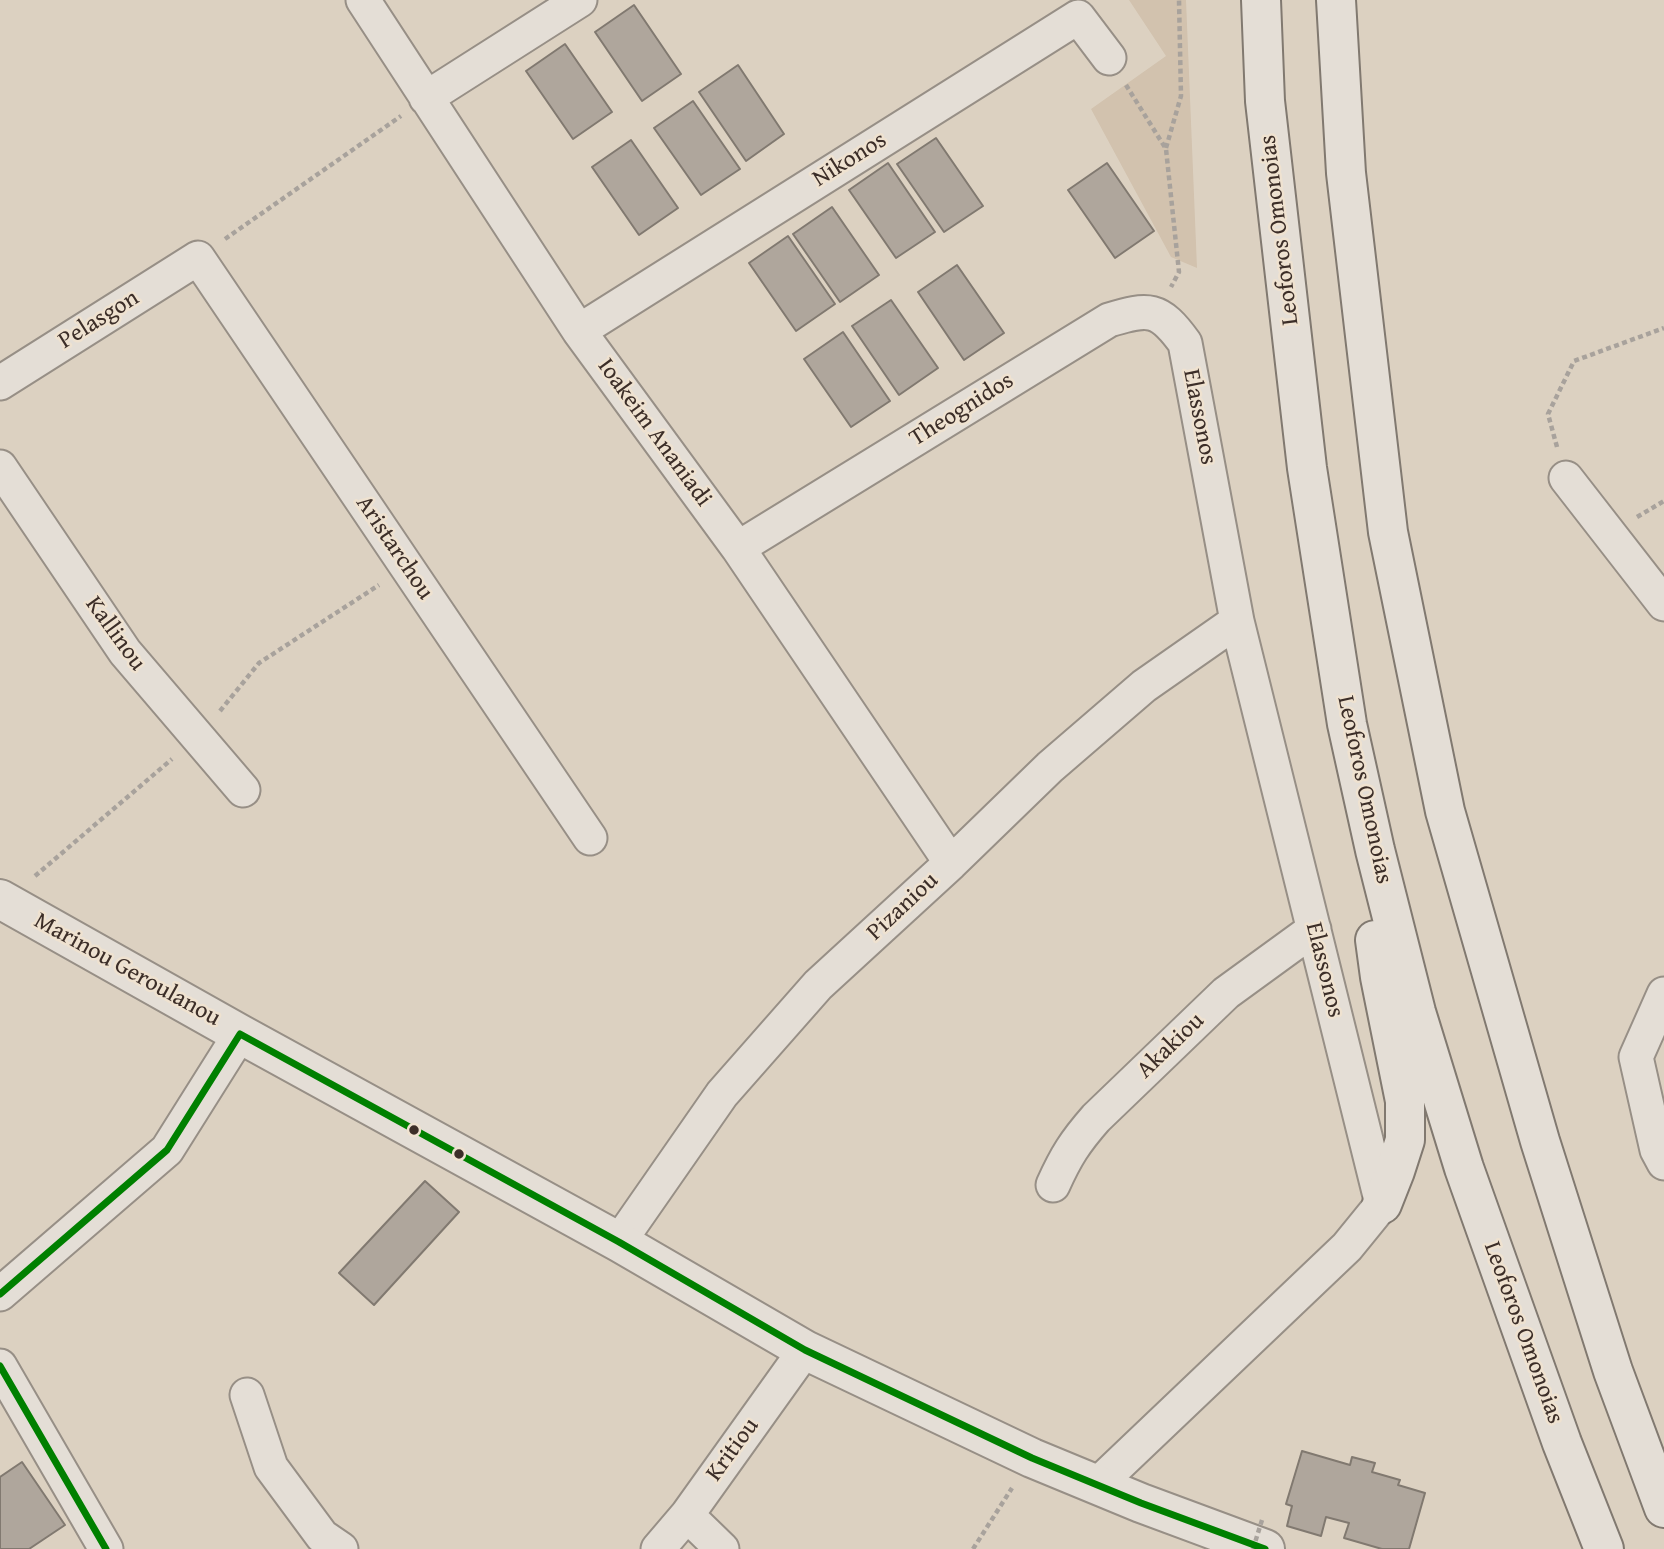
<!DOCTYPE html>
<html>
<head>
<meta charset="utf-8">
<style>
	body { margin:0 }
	canvas { display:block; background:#dcd1c1 }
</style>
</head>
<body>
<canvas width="1664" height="1549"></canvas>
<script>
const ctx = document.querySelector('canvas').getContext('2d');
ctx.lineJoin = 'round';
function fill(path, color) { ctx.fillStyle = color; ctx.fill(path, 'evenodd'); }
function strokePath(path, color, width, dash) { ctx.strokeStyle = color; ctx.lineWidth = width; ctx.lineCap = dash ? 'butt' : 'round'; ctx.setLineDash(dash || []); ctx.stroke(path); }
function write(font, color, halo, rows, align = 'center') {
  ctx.font = font + ' "Gentium Book Plus",serif'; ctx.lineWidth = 5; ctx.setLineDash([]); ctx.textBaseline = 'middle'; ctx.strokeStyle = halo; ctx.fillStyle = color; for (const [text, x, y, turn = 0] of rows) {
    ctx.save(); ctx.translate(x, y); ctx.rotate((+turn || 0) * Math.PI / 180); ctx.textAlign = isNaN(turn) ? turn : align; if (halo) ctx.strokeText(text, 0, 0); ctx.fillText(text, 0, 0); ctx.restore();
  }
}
const green = new Path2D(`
	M1129,0H1186L1197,268L1171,257L1091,109L1166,56Z`);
const building = new Path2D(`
	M634,5L681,74L642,101L595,32Z
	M565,44L612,112L573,139L526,71Z
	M738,65L784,134L746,161L699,92Z
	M693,101L740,169L701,195L654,128Z
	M936,138L983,206L944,232L897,164Z
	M631,140L678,208L639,235L592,167Z
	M888,163L935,232L896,258L849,190Z
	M1107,163L1154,231L1115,258L1068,190Z
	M832,207L879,275L840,302L793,234Z
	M788,236L835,304L796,331L749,263Z
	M957,265L1004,333L964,360L918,292Z
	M891,300L938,368L899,395L852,326Z
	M843,332L890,401L851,427L804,359Z
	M425,1181L459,1212L374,1305L339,1273Z
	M1302,1451L1350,1465L1352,1457L1375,1463L1372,1472L1400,1480L1398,1485L1425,1493L1409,1549H1382L1344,1538L1349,1523L1326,1517L1321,1536L1287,1526L1292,1506L1286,1504Z
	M22,1462L65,1525L29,1549H0V1477Z`);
const path = new Path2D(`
	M1126,85L1166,149L1179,272L1171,287
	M1166,148L1181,96L1179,0
	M225,239L401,116
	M1557,447L1548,414L1574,361L1664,328
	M1637,517L1664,501
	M220,711L259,663L379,585
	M35,876L172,759
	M973,1549L1012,1488`);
const minor = new Path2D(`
	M363,0L579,331L738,548L951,863
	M426,98L580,0
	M579,331L1078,17L1109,58
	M0,383L198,258L590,838
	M0,467L125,652L243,790
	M1566,478L1664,604
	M738,548L1109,320C1149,308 1159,307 1185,343L1237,621L1382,1204L1347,1247L1097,1485
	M1664,994L1636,1057L1657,1150L1664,1163
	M1053,1185C1066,1156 1075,1142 1096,1118L1226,993L1314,929
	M619,1242L722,1094L818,985L951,863L1050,767L1144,686L1237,621
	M0,1294L167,1150L240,1034
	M0,1366L106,1549
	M247,1395L271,1467L322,1536L341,1549
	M687,1515L722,1549
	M658,1549L687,1515L805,1350`);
const tertiary = new Path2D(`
	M0,899L240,1034L619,1242L805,1350L1032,1458L1141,1503L1265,1549`);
const secondary = new Path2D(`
	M1261,0L1265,101L1307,468L1347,724L1375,850L1416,1012L1464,1168L1562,1443L1604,1549
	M1336,0L1346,173L1388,532L1445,811L1540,1141L1613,1371L1664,1508
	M1375,940L1380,977L1405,1101V1140L1395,1171L1382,1204`);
const pathBridge = new Path2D(`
	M1253,1549L1262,1520`);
const bus1 = new Path2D(`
	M0,1294L167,1150L240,1034L619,1242L805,1350L1032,1458L1141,1503L1265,1549
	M0,1366L106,1549`);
const markers = [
	[414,1130,6,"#3c2e28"],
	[459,1154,6,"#3c2e28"]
];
const streetNames = [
	["Nikonos",850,160,-32],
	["Leoforos Omonoias",1280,230,-97],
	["Pelasgon",99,320,-32],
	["Theognidos",962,410,-32],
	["Elassonos",1199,417,79],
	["Ioakeim Ananiadi",654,433,54],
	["Aristarchou",394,548,56],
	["Kallinou",115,634,54],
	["Leoforos Omonoias",1364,790,78],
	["Pizaniou",903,907,-43],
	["Marinou Geroulanou",127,970,29],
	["Elassonos",1324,970,76],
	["Akakiou",1171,1046,-44],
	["Leoforos Omonoias",1523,1333,70],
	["Kritiou",733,1450,-54]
];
fill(green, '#d2c2ae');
fill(building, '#afa69c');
strokePath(building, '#817970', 2);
strokePath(minor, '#978f86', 37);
strokePath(tertiary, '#978f86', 42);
strokePath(secondary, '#817970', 42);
strokePath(path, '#a8a29c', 4.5, [5, 3.5]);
strokePath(minor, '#e4ded6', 33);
strokePath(tertiary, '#e4ded6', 38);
strokePath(secondary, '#e4ded6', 38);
strokePath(pathBridge, '#a8a29c', 4.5, [5, 3.5]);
strokePath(bus1, '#008000', 7);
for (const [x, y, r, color] of markers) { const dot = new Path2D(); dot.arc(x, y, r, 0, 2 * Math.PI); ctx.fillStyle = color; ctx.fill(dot); strokePath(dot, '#efe2d0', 2.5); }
write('24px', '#3c2e28', '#efe2d0', streetNames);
</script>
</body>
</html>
